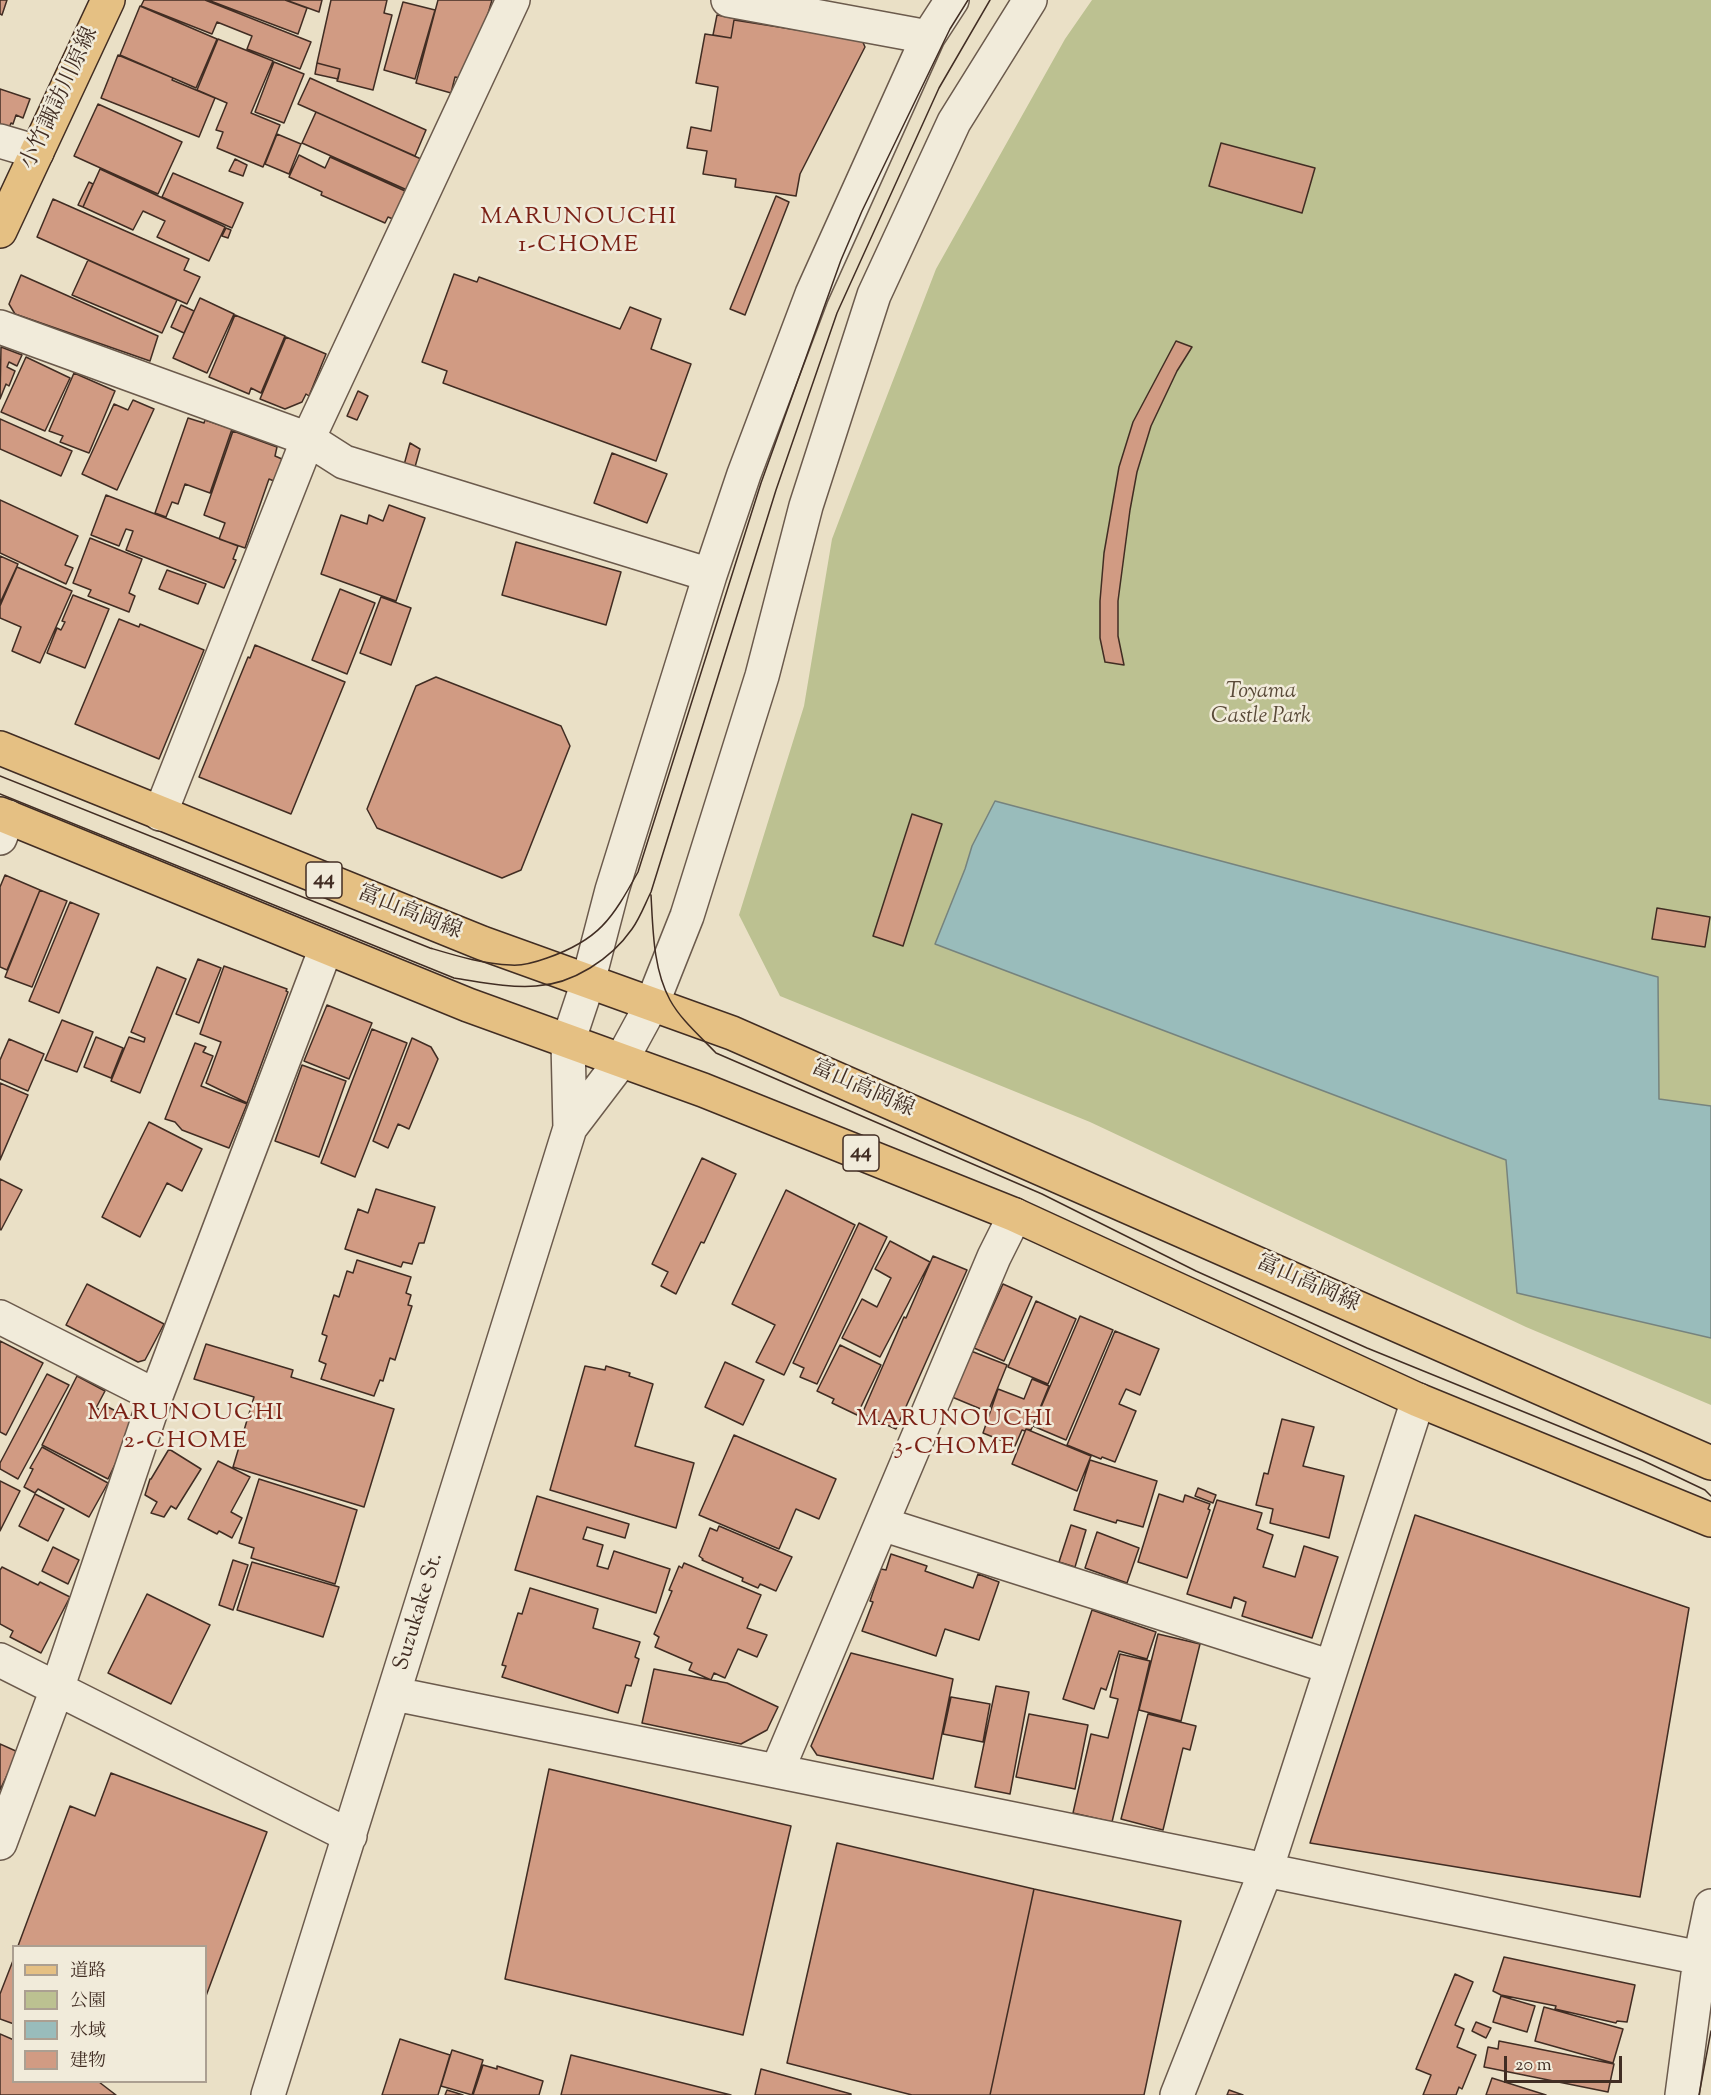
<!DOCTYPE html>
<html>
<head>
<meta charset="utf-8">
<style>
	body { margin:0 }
	#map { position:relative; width:1711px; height:2095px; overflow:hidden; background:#eae0c6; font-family:"Sorts Mill Goudy","Noto Serif JP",serif }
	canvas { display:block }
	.legend { position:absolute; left:12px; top:1945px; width:195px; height:138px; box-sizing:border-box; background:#f1ebda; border:2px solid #ab9f91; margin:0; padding:8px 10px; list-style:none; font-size:18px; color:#412d23 }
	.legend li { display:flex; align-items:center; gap:12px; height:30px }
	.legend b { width:30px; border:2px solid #ab9f91 }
	.scale { position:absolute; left:1504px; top:2056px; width:118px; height:27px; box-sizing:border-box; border:3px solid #412d23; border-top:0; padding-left:8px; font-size:18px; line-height:21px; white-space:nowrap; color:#412d23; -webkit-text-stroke:4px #f1ebda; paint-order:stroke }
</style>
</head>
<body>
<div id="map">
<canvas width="1711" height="2095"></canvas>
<ul class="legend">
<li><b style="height:8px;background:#e5c083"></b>道路</li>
<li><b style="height:16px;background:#bcc191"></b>公園</li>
<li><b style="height:16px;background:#99bcbb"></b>水域</li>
<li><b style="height:16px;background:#d19b83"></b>建物</li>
</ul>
<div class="scale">20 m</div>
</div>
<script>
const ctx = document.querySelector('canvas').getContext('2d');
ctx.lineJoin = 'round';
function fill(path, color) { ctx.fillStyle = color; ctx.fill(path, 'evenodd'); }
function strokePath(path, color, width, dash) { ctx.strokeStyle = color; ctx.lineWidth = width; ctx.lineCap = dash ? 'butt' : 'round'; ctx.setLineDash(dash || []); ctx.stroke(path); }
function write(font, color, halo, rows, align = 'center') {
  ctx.font = font + ' "Sorts Mill Goudy","Noto Serif JP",serif'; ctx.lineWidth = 5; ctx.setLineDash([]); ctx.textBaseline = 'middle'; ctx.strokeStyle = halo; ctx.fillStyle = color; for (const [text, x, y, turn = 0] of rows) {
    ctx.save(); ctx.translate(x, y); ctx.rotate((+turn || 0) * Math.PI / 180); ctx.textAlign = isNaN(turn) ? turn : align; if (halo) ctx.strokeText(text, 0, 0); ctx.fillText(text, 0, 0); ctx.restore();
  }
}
const green = new Path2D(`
	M1092,0H1711V1405L1526,1327L1090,1122L780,996L739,915L804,706L832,539L851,489L936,269L1065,39Z`);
const water = new Path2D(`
	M995,801L1658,977L1659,1099L1711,1106V1338L1517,1293L1506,1160L935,944L965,869L972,846Z`);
const building = new Path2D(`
	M0,0H7L2,15L0,14Z
	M144,0H205L311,42L300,69L247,49L252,36L217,22L212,34L141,6Z
	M208,0H285L307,8L298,34Z
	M286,0H322L319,12Z
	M331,0H387L384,13L392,15L373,90L337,81L340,69L317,63Z
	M438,0H492L488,14L460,78L455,77L451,93L416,83Z
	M403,2L435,10L415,79L384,70Z
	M140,6L217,39L196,88L120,55Z
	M717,15L749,21L734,20L731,38L713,35Z
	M734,20L862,40L865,47L800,174L796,196L735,187L736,179L703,174L707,151L687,148L691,127L711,131L718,87L696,83L705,34L731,38Z
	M218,39L273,61L251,113L280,125L263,167L217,148L223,132L216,130L227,103L197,90Z
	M118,55L173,78L172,80L215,98L199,137L101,98Z
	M274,62L304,74L284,123L255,112Z
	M317,63L340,69L338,79L315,74Z
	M310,78L426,130L415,156L298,104Z
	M0,89L30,99L23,118L16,115L13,124L11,123L9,128L0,125Z
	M98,104L182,142L158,194L74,156Z
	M316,112L421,159L407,190L302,143Z
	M277,134L301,144L289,174L265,164Z
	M1221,143L1315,168L1302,213L1209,186Z
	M299,155L325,168L330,157L405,191L393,219L388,217L385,223L321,195L322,192L289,177Z
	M235,159L247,165L243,176L229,171Z
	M100,169L225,227L209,261L157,237L165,221L143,211L133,230L83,207Z
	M173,173L243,203L232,228L162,197Z
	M89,182L93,184L83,207L78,205Z
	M776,196L789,202L745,315L730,309Z
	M53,199L189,259L184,270L200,277L187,304L37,237Z
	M226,228L231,230L228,238L222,236Z
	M88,260L177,300L162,333L72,295Z
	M454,274L477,282L479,277L620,329L630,307L661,319L651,349L691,364L656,461L443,383L447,371L422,362Z
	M21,275L158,336L150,361L15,314L9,304Z
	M200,298L234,314L207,373L173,358Z
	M181,305L194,311L184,333L171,327Z
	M235,315L285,336L261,393L251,388L249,394L209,377Z
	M286,337L326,354L309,396L306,394L302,402L285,409L260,399Z
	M1176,341L1192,347L1177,371L1151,426L1137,472L1130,510L1118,601V636L1124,665L1105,662L1100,638V601L1104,553L1119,467L1133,422Z
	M1,347L22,355L17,366L9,362L7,367L15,371L9,386L6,384L0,399Z
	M26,357L70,378L45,431L1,412Z
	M74,373L115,391L89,453L60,442L63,436L49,431Z
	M358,391L368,396L357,420L347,416Z
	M133,400L154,409L117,490L82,474L114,404L128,410Z
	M188,418L204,423L205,420L232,429L210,493L185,484L178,504L172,502L166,517L155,513Z
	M0,419L72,451L61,476L0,449Z
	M233,431L277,447L275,456L282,459L274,481L269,479L245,548L219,539L225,523L204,515Z
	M410,443L420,449L415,467L404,465Z
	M612,453L667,474L647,523L594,503Z
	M106,495L238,546L233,559L236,560L224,588L126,550L133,531L126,529L119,546L91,535Z
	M0,500L78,536L65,565L73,568L66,584L0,553Z
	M389,505L425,518L396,601L321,574L341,515L367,524L369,515L383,521Z
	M90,538L142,559L129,593L135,596L129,612L88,596L91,590L73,583Z
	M516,542L621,572L606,625L502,595Z
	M0,556L18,564L0,603Z
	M17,567L72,591L40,663L12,651L21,627L0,618V606Z
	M167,570L206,584L198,604L159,589Z
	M340,589L375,603L347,674L312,660Z
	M73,595L109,609L85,668L47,653L57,628L61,630L65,622L62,621Z
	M381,597L411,608L391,665L360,653Z
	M119,619L139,627L140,624L204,650L159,759L75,724Z
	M255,645L345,682L291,814L199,777L248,657L250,658Z
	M436,677L561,726L570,746L521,870L502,878L377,828L367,809L416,686Z
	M912,814L942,824L903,946L873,936Z
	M5,875L40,890L7,970L0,967V887Z
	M40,890L67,901L32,987L5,977Z
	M70,902L99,914L59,1013L29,1001Z
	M1657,908L1710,917L1705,947L1652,939Z
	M198,959L221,968L199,1023L176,1014Z
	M224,966L287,989L286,991L288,992L247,1103L206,1083L221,1042L200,1034Z
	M157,967L186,979L140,1093L111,1081L129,1037L144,1042L145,1038L131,1032Z
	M327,1005L372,1023L349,1079L304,1061Z
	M62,1020L93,1032L77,1072L45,1060Z
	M372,1029L407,1043L355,1177L321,1163Z
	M96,1037L123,1048L111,1078L84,1067Z
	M412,1038L431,1047L438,1059L409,1129L398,1124L388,1148L373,1141Z
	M9,1039L44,1054L28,1091L0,1079V1060Z
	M195,1043L206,1047L203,1052L213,1056L201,1086L247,1104L229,1148L182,1130L175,1122L165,1119Z
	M302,1065L346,1081L319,1157L275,1141Z
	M0,1083L28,1095L0,1160Z
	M149,1122L202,1149L182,1191L167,1183L140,1237L102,1217Z
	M702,1158L736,1174L704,1243L701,1242L676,1294L661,1286L668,1272L652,1264Z
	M0,1179L22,1190L1,1230L0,1229Z
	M376,1189L435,1207L424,1243H419L412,1264L403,1262L401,1267L345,1249L358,1209L368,1213Z
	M786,1190L855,1225L784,1375L756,1362L775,1325L732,1304Z
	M859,1223L887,1237L817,1384L800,1377L804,1368L793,1363Z
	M890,1241L930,1262L880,1357L842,1338L862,1299L877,1307L891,1278L875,1269Z
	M933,1256L967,1270L896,1429L862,1414L904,1317L906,1318Z
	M357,1260L411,1277L406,1293L411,1295L408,1305L412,1306L395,1360L390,1358L383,1381L380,1380L374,1396L321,1379L326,1364L319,1361L327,1336L322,1334L334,1295L339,1297L347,1271L353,1273Z
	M87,1284L164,1324L145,1360L138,1362L66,1325Z
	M1003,1284L1032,1297L1004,1361L974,1348Z
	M1036,1301L1076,1319L1048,1384L1008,1367Z
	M1080,1316L1113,1330L1066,1440L1033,1426Z
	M1115,1331L1159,1349L1140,1395L1126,1389L1119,1404L1136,1411L1115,1462L1102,1457L1101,1459L1067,1445Z
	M0,1341L43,1363L6,1435L0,1432Z
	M206,1344L293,1370L291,1377L394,1409L364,1507L233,1467L254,1397L194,1379Z
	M840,1345L881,1365L857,1415L832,1403L834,1399L817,1391Z
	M971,1351L1007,1365L988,1412L952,1397Z
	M725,1362L764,1380L743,1425L705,1407Z
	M585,1366L605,1370L606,1366L630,1373L629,1376L653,1384L635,1446L694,1463L676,1528L550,1490Z
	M47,1374L69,1385L18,1479L0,1469V1463Z
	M77,1376L105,1391L96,1408L105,1412L108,1407L133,1420L120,1454L108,1479L42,1445Z
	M1032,1379L1049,1386L1031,1430L1026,1429L1025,1431L1022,1430L1015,1446L983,1433L998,1389L1024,1399Z
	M1282,1419L1314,1427L1303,1466L1344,1476L1329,1538L1270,1523L1273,1509L1256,1505L1264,1473L1268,1474Z
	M1026,1429L1091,1456L1077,1491L1012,1464Z
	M734,1435L836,1479L819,1519L796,1509L779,1549L699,1515Z
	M42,1447L108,1483L89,1517L38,1489L35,1493L24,1487L33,1469L30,1468Z
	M169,1449L201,1469L176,1509L171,1506L164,1517L151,1513L157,1502L145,1495L150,1479H151Z
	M1090,1460L1157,1481L1143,1527L1117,1520L1116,1523L1074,1510Z
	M218,1461L250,1477L231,1512L242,1518L232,1538L219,1531L217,1534L188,1519Z
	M259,1479L357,1510L335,1584L251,1558L254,1548L239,1543Z
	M0,1481L20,1491L0,1531Z
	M1198,1488L1216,1495L1213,1503L1195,1496Z
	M35,1494L64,1509L48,1541L19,1526Z
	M1159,1494L1183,1502L1185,1495L1210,1504L1208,1509L1210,1510L1187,1578L1138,1562Z
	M537,1496L629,1524L625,1538L587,1527L583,1539L603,1545L597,1566L608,1569L614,1551L670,1569L656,1613L515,1570Z
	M1217,1500L1262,1513L1257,1529L1273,1535L1263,1567L1295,1577L1304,1546L1338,1557L1312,1638L1242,1616L1246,1602L1234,1597L1231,1608L1187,1594Z
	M1415,1515L1689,1608L1640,1897L1310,1843Z
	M1071,1525L1086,1530L1075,1567L1059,1562Z
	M719,1526L792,1557L776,1591L760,1584L758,1588L742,1581L743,1578L702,1560L703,1559L699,1556L710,1528L717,1531Z
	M1097,1532L1139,1548L1127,1583L1085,1568Z
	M53,1547L79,1560L68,1584L42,1571Z
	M891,1554L927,1566L925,1571L973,1588L978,1574L999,1582L979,1640L945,1629L936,1656L862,1631L873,1602L870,1601L881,1569L886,1570Z
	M233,1560L248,1565L233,1610L219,1605Z
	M252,1562L339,1587L323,1637L237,1610Z
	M684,1563L761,1595L747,1628L767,1635L757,1657L738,1649L725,1678L714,1673L711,1680L689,1670L692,1663L655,1647L659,1637L654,1634L672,1591L669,1590L679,1566L682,1568Z
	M2,1567L38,1585L40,1582L70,1597L41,1653L10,1637L13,1631L0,1624V1570Z
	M530,1588L598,1609L593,1628L640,1642L635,1657L639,1659L631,1686L626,1685L618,1713L502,1677L506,1666L502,1665L518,1613L522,1614Z
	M147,1594L210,1625L171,1704L108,1673Z
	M1092,1610L1156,1632L1147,1659L1119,1651L1106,1690L1101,1688L1094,1709L1063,1699Z
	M1158,1634L1200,1644L1181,1721L1139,1710Z
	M851,1653L953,1679L933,1779L817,1755L811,1746Z
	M1120,1654L1150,1661L1112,1822L1073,1813L1091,1734L1108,1738L1118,1699L1110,1697Z
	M654,1669L727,1683L778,1707L767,1730L741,1744L642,1723Z
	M996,1686L1029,1692L1010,1794L975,1787Z
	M951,1697L990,1704L983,1742L943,1734Z
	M1029,1714L1088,1725L1075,1789L1016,1777Z
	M1148,1714L1196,1726L1190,1750L1183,1748L1163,1830L1121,1819Z
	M0,1744L18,1752L0,1790Z
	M549,1769L791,1826L743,2035L505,1979Z
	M111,1773L267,1832L206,1996V1946H18L70,1806L95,1816Z
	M837,1843L1034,1889L990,2095H912L787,2063Z
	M1034,1889L1181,1921L1144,2095H990Z
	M1504,1957L1635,1985L1627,2022L1617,2021L1616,2023L1555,2009L1556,2006L1501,1995L1493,1991Z
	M14,1958V2024L0,2019V1994Z
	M1455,1974L1473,1982L1455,2025L1464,2029L1457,2047L1476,2055L1462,2089L1459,2087L1456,2095H1423L1431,2075L1416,2069Z
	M1501,1996L1535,2006L1527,2032L1493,2022Z
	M1544,2007L1623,2029L1613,2063L1535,2041Z
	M1476,2022L1491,2028L1486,2038L1472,2031Z
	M0,2034L14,2040V2082H99L116,2095H0Z
	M400,2039L450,2055L438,2095H382Z
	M1499,2041L1614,2064L1608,2092L1484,2067L1488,2047L1498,2049Z
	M452,2050L483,2060L472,2095L441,2086Z
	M571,2055L731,2095H561Z
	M483,2065L497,2069V2066L543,2081L539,2095H473Z
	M761,2069L851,2094V2095H755Z
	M1492,2078L1546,2095H1486Z
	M447,2090L463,2095H445Z
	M1229,2090L1243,2095H1227Z`);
const minor = new Path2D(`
	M728,0L928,37
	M0,141L37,152
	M0,327L308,439L344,462L710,575
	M160,814L308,439L513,0
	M0,838L8,817
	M570,1128L621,1061L652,1004L687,916L762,676L806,506L874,295L954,122L1030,0
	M0,1317L156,1396
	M882,1524L1331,1667
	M0,1660L350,1836
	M395,1694L1711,1960
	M777,1771L994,1257L1015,1215
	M0,1843L57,1689L156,1396L326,948
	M268,2095L561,1157L570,1128L568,1042L588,982L612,890L710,575L744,474L812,294L928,37L952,0
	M1177,2095L1266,1870L1418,1400
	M1682,2095L1700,1959L1711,1906`);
const major = new Path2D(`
	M0,231L108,0
	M0,748L482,943L732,1033L1711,1463
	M0,814L468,1005L703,1090L1015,1215L1418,1400L1711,1520`);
const tram = new Path2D(`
	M0,776L430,948C457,956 483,964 511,965C523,966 536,962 547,958C599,940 612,919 638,872L761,483L841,260L862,211L950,29L968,0
	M0,794L454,978C481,982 509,988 536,986C573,984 611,959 632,929C640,918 645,904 651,892L776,490L837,313L939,88L990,0
	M651,895C653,929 653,969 670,1000C681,1020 700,1036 716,1053L1042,1194L1196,1271L1367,1348L1642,1460L1705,1490L1711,1496
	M1699,2095L1711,2031`);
const shields = [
	[324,880,36],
	[861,1153,36]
];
const shieldNames = [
	["44",324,880],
	["44",861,1153]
];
const streetNames = [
	["小竹諏訪川原線",61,99,-65],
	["富山高岡線",409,914,22],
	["富山高岡線",862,1090,24],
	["富山高岡線",1307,1285,24],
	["Suzukake St.",420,1612,-73]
];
const parkNames = [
	["Toyama",1261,693],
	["Castle Park",1261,718]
];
const neighbourhoodNames = [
	["MARUNOUCHI",579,219],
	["1-CHOME",579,247],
	["MARUNOUCHI",186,1415],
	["2-CHOME",186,1443],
	["MARUNOUCHI",955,1421],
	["3-CHOME",955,1449]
];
fill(green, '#bcc191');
fill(water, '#99bcbb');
strokePath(water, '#76837e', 1.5);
fill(building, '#d19b83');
strokePath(building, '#412d23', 1.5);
strokePath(minor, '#6b5a4c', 36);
strokePath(major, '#412d23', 36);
strokePath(minor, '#f1ebda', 33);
strokePath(major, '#e5c083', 33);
strokePath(tram, '#412d23', 1.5);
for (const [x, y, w] of shields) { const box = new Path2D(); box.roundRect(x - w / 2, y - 18, w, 36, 4.5); ctx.fillStyle = '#f1ebda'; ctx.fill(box); strokePath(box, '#412d23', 1.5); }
write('bold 21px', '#412d23', null, shieldNames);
write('22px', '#412d23', '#f1ebda', streetNames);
write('italic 22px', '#5a4b39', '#f1ebda', parkNames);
ctx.letterSpacing = '1.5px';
write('24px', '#7a1f14', '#f1ebda', neighbourhoodNames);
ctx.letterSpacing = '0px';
</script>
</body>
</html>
